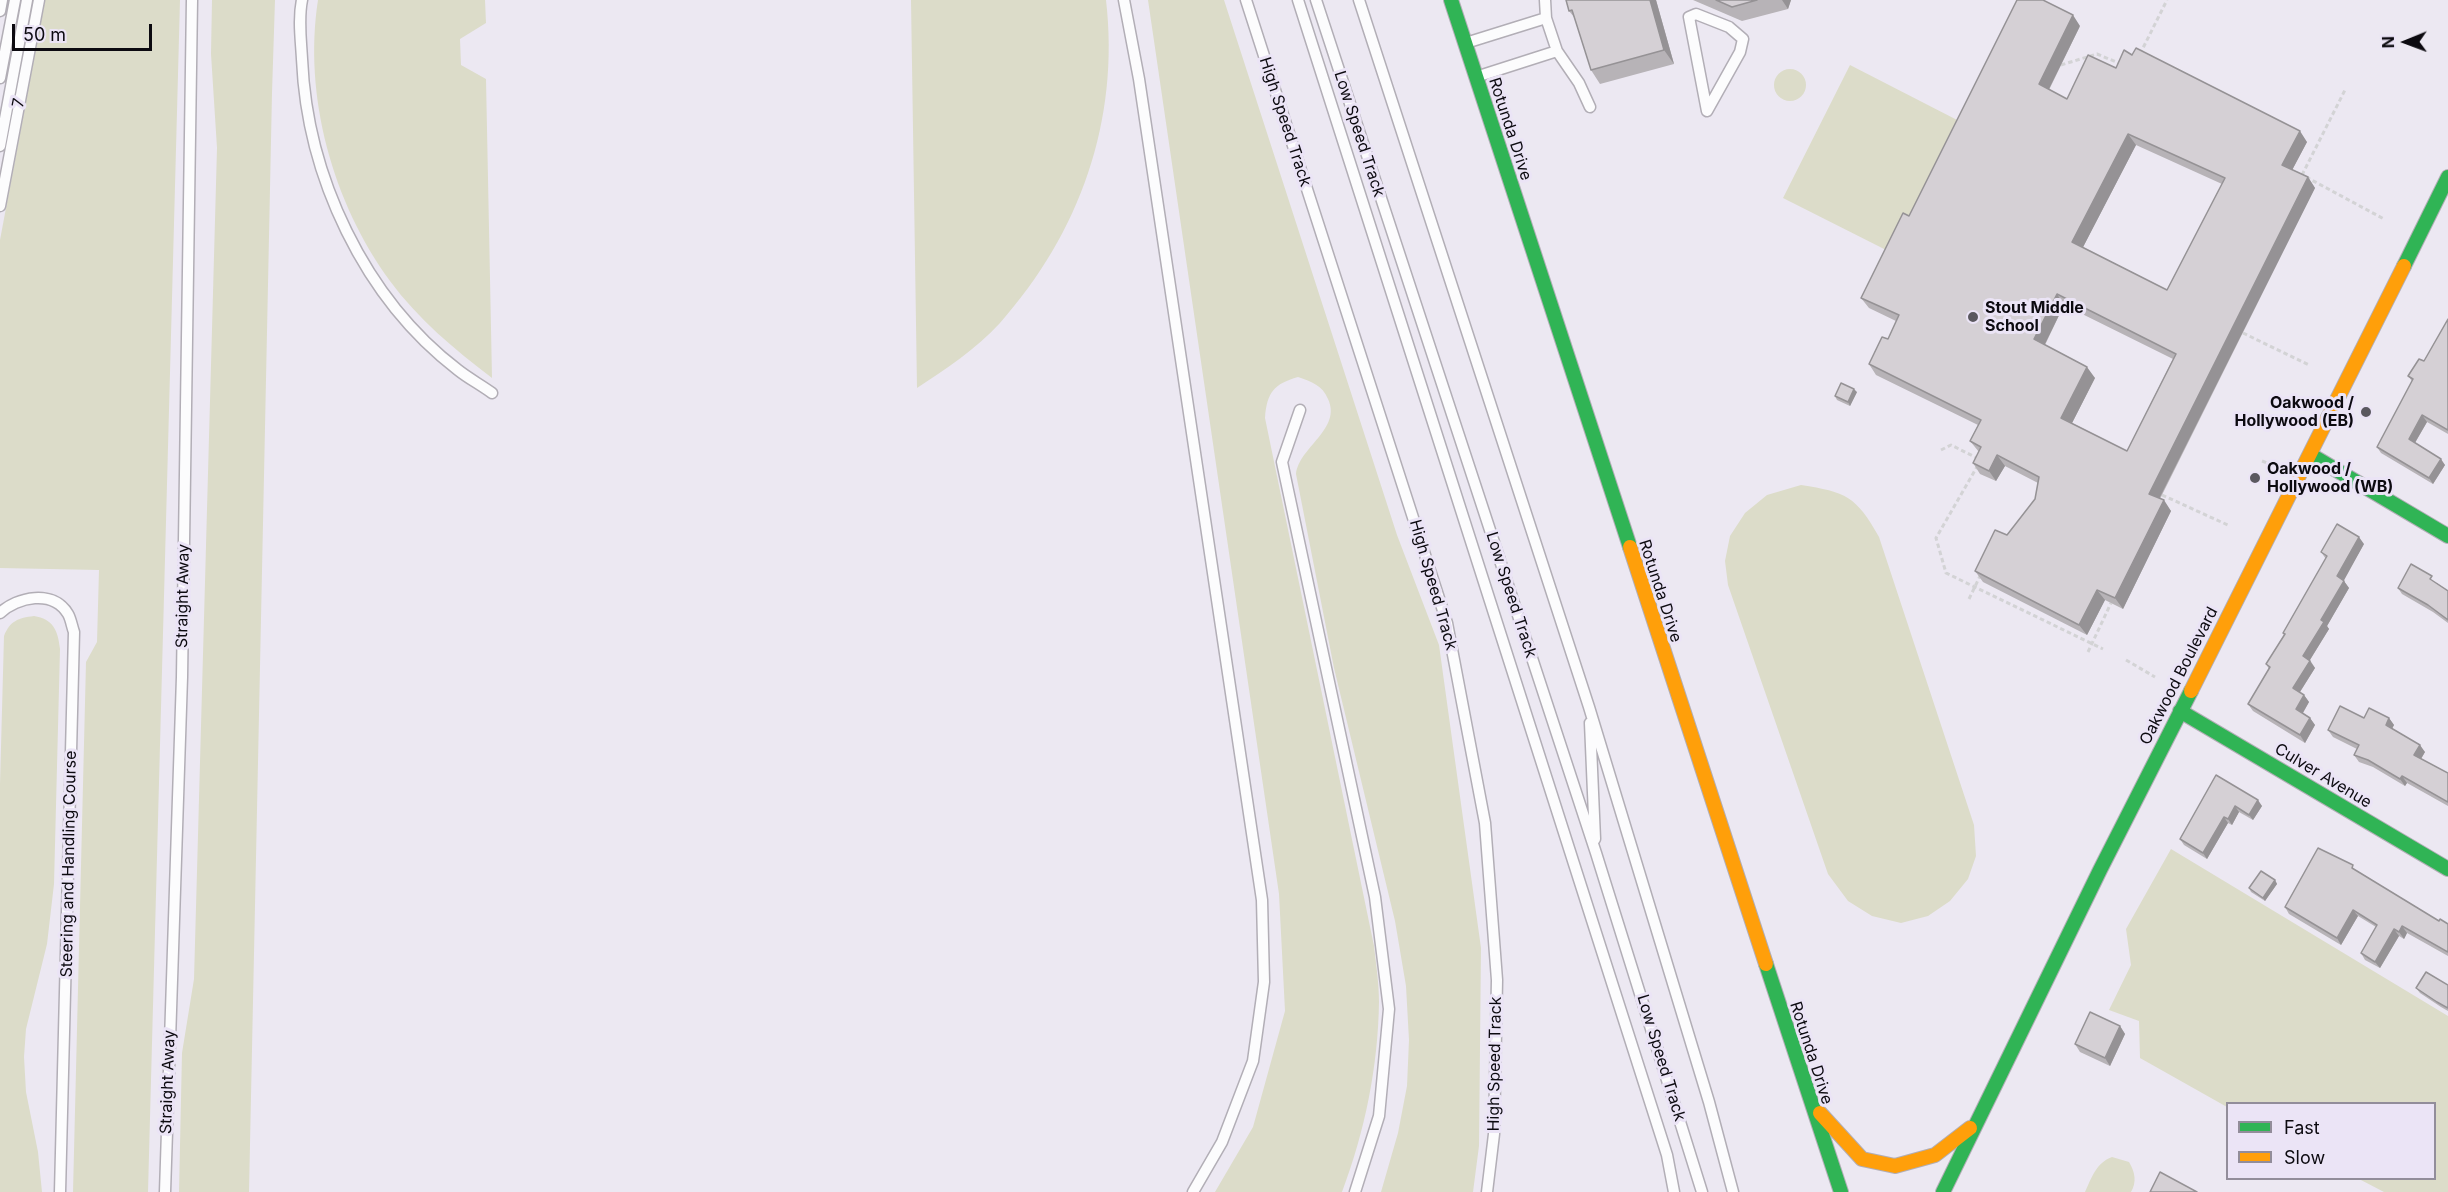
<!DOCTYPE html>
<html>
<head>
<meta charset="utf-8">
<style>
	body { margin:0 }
	#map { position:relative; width:2448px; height:1192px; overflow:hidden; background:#ece8f2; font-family:Inter,sans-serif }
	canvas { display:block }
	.legend { position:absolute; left:2226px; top:1102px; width:210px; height:78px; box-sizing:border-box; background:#ebe4f6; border:2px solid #928d9a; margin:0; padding:8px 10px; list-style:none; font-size:18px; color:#0c0a10 }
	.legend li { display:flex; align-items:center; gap:12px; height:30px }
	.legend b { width:30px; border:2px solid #928d9a }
	.north { position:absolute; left:2376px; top:12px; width:60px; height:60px; -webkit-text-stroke:4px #ebe4f6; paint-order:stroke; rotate:269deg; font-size:16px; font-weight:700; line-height:24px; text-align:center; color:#0c0a10 }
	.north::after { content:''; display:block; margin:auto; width:21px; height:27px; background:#0c0a10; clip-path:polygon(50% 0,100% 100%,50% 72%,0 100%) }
	.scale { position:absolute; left:12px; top:24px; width:140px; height:27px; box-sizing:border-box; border:3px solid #0c0a10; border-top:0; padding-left:8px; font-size:18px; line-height:21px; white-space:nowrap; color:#0c0a10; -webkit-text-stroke:4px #ebe4f6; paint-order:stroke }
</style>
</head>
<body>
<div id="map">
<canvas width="2448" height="1192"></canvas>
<ul class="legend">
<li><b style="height:8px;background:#30b455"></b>Fast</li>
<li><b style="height:8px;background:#ff9f0a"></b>Slow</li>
</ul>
<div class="north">N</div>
<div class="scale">50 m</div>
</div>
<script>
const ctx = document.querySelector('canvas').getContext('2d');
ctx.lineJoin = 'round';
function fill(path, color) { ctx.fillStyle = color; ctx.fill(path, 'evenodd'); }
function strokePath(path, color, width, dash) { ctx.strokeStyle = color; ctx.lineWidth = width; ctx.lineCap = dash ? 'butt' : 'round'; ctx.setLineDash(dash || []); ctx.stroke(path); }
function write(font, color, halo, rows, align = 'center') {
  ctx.font = font + ' Inter,sans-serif'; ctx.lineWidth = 6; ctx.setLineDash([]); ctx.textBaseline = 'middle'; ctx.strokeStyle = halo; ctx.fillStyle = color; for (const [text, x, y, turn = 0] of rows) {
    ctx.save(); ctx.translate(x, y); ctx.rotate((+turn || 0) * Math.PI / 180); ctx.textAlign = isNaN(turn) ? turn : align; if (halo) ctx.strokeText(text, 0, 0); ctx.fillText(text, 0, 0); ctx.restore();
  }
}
const green = new Path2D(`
	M45,0H180L148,1192H73L86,662L97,642L99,570L0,568V240Z
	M212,0H275L272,93L249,1192H179L182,1053L194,979L217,148L211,54Z
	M318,0H485L486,23L460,39L461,65L486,79L492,378C454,349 418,319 390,281C333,203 303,96 318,0Z
	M911,0H1106C1120,120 1080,233 1000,323C976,349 946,369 917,388Z
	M1148,0H1224L1397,535L1439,645L1481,948L1479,1146L1473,1192H1381L1398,1133L1407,1086L1409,1040L1406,986L1395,921L1334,668L1296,474C1299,447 1342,429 1328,399C1322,385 1312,382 1298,377C1274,384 1267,392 1265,418L1374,946C1376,964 1379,983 1379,1002C1378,1067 1365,1131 1342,1192H1215L1253,1127L1285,1011L1279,894Z
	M1850,65L1961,122L1894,254L1783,198Z
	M1774 85a16 16 0 1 1 32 0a16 16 0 1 1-32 0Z
	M1801,485C1846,492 1856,496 1879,537L1974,825L1976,856L1968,879L1950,901L1928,916L1901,923L1872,916L1848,901L1828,874L1728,585L1725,561L1730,536L1745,513L1767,495Z
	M34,616C53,619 58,630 60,649L54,884L47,944L26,1029L24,1057L26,1092L38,1152L42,1192H0V784L4,636C10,621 18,618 34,616Z
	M2171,849L2448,1016V1192H2384L2359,1179L2434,1178V1104H2228L2227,1107L2140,1058L2139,1021L2109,1010L2131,965L2126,929Z
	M2112,1157L2129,1162C2135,1172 2137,1182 2131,1192H2085C2092,1177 2096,1163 2112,1157Z`);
const path = new Path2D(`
	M2140,54L2167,0
	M2061,65L2097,54L2121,64
	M2302,175L2345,90
	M2306,177L2384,219
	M2243,333L2309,365
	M1941,450L1951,445L1977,458
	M2262,461L2274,466
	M1978,465L1936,538L1946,573L2103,649
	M2162,495L2230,526
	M1969,599L1981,574
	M2088,652L2111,603
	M2126,660L2155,677`);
const lane = new Path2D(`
	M302,0C298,19 301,40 302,59C307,176 364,298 458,370C468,378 481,385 492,393
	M1124,0L1139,79L1262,900L1264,982L1253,1061L1222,1142L1193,1192
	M1246,0L1447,623L1485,823L1497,980L1494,1134L1487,1192
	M1298,0L1667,1155L1674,1192
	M1316,0L1596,853L1702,1192
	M1359,0L1589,707L1709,1102L1733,1192
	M1545,0L1546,18L1557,51L1579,83L1590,107
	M0,11L2,0
	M1696,14L1729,27L1743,39L1740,52L1707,111L1689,17Z
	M1469,42L1546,18
	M1479,76L1557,51
	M0,78L15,0
	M0,146L27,0
	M0,206L39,0
	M1300,410L1282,462L1375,897L1389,1009L1379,1116L1355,1192
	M0,613C17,597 53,589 68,614C71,619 72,627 74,632L60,1192
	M1590,723L1595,839
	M165,1192L182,677L192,0`);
const fast = new Path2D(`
	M1451,0L1630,547
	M2404,266L2448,177
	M2311,455L2448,536
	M2180,711L2448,869
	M1766,964L1841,1192
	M1943,1192L2100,870L2191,691`);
const slow = new Path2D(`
	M1630,547L1766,964
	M2191,691L2404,266
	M1820,1113L1862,1159L1895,1166L1935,1155L1970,1128`);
const wall = new Path2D(`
	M1566,0H1656L1674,64L1600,84L1591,70L1574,17L1569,11Z
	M1693,0H1791L1788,9L1742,21Z
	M2080,26L2049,90L2067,99L2116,68L2307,142L2292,170L2308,177L2315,188L2160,499L2171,511L2123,609L2105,600L2087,635L1983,582L1975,571L2007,535L2035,499L2038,483L2005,466L1996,481L1980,474L1973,463L1979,452L1970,441L1978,425L1876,375L1869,364L1888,339L1896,321L1869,308L1861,298L1909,216ZM2136,145L2222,184L2167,290L2083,247ZM2064,305L2173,359L2127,451L2072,423L2095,378L2045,345Z
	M2448,319V434L2427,422L2415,443L2445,465L2433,484L2381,453L2377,447L2412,381L2408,376L2424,361Z
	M1857,392L1850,406L1837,400L1835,396Z
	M2364,544L2343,580L2349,588L2327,626L2329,629L2310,660L2315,668L2300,692L2304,695L2309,702L2303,713L2310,718L2315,725L2305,743L2253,711L2248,704L2269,669L2266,664L2284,635L2283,633L2326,559L2321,552Z
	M2437,583L2448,591V623L2433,612L2402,594L2398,588Z
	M2364,718H2389L2394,725L2392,729L2425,752L2421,759L2448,773V806L2407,783L2405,786L2373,767L2359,762L2354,755L2357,749L2333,737L2328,730Z
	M2216,775L2262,806L2253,820L2239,812L2232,825L2228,823L2207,859L2184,845L2180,839Z
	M2356,870L2439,921L2448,924V956L2407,933L2404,939L2399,936L2380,968L2365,960L2361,953L2376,927L2358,916L2341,945L2289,914L2285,907Z
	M2275,880L2277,884L2265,901L2251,892L2249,888Z
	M2448,985V1011L2441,1007L2420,993L2416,988Z
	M2120,1026L2125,1034L2110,1066L2080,1052L2075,1044Z`);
const shadedWall = new Path2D(`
	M1650,0H1656L1674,64L1664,50Z
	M1782,0H1791L1788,9Z
	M2073,15L2080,26L2046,95L2039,84Z
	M2300,131L2307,142L2289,176L2282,165Z
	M2128,134L2136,145L2080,253L2072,242Z
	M2308,177L2315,188L2156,505L2149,494Z
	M2057,294L2064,305L2042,350L2034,339Z
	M2087,367L2095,378L2069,429L2061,418Z
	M1854,389L1857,392L1850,406L1848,402Z
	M2422,415L2427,422L2413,446L2409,439Z
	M1997,455L2005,466L1996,481L1989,471Z
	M2441,459L2445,465L2433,484L2429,478Z
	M2164,500L2171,511L2123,609L2115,598Z
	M2359,537L2364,544L2342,584L2337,576Z
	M2344,581L2349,588L2327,626L2329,629L2308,663L2303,656L2321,620Z
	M2097,590L2105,600L2087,635L2079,625Z
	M2310,661L2315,668L2298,695L2293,688Z
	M2304,695L2309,702L2301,716L2296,709Z
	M2310,718L2315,725L2305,743L2300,735Z
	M2389,718L2394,725L2390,732L2386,725Z
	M2420,745L2425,752L2419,762L2414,755Z
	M2402,776L2407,783L2405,786L2400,779Z
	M2258,800L2262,806L2253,820L2249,815Z
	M2235,806L2239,812L2232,825L2228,819Z
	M2224,817L2228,823L2207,859L2203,853Z
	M2275,880L2277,884L2265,901L2263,898Z
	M2353,910L2358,916L2341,945L2337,938Z
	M2402,926L2407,933L2404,939L2399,932Z
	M2394,929L2399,936L2380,968L2375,962Z
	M2120,1026L2125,1034L2110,1066L2105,1058Z`);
const building = new Path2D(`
	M1566,0H1650L1664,50L1591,70L1572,10L1569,11Z
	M1716,0H1757L1732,7Z
	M2017,0H2043L2073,15L2039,84L2067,99L2088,55L2116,68L2124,50L2132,55L2136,48L2300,131L2282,165L2308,177L2149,494L2164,500L2115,598L2097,590L2079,625L1975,571L1995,530L2007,535L2035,499L2039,477L1997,455L1989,471L1973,463L1981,447L1970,441L1981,420L1869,364L1882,337L1888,339L1899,315L1861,298L1903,213L1909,216ZM2128,134L2225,178L2167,290L2072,242ZM2057,294L2176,354L2127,451L2061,418L2087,367L2034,339Z
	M2448,319V430L2422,415L2409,439L2441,459L2429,478L2377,447L2413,379L2408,376L2419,359L2424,361Z
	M1841,383L1854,389L1848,402L1835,396Z
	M2337,524L2359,537L2337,576L2344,581L2321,620L2324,622L2303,656L2310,661L2293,688L2304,695L2296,709L2310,718L2300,735L2248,704L2270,667L2266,664L2285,634L2283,633L2327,556L2321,552Z
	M2411,564L2432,576L2430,579L2448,591V620L2428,605L2398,588Z
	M2340,706L2364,718L2369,708L2389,718L2386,725L2420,745L2414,755L2448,773V802L2402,776L2400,779L2368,760L2354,755L2359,745L2328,730Z
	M2216,775L2258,800L2249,815L2235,806L2228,819L2224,817L2203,853L2180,839Z
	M2318,848L2353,865L2352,868L2439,921L2440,919L2448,924V952L2402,926L2399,932L2394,929L2375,962L2361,953L2377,925L2353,910L2337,938L2285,907Z
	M2261,871L2275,880L2263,898L2249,888Z
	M2426,972L2448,985V1008L2437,1002L2416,988Z
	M2090,1012L2120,1026L2105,1058L2075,1044Z
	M2160,1172L2197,1192H2150Z`);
const markers = [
	[1973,317,6,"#5a585f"],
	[2366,412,6,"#5a585f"],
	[2255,478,6,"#5a585f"]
];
const streetNames = [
	["7",19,103,-79],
	["High Speed Track",1285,122,72],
	["Rotunda Drive",1510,129,72],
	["Low Speed Track",1359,134,72],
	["High Speed Track",1433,585,74],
	["Rotunda Drive",1660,591,72],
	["Low Speed Track",1511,595,72],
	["Straight Away",183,596,-89],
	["Oakwood Boulevard",2179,676,-63],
	["Culver Avenue",2323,776,31],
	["Steering and Handling Course",69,864,-89],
	["Rotunda Drive",1811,1053,72],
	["Low Speed Track",1661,1058,73],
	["High Speed Track",1495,1064,-89],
	["Straight Away",168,1082,-88]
];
const poiNames = [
	["Stout Middle",1985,308],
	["School",1985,326],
	["Oakwood /",2354,403,"right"],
	["Hollywood (EB)",2354,421,"right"],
	["Oakwood /",2267,469],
	["Hollywood (WB)",2267,487]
];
fill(green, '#dcdcc9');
strokePath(lane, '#b2aeb6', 13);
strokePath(fast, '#b2aeb6', 16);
strokePath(slow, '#b2aeb6', 16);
strokePath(path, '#d3d3d5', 3, [4.5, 3]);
strokePath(lane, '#fcfcfd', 10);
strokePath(fast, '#30b455', 14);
strokePath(slow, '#ff9f0a', 14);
fill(wall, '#b7b3b7');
fill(shadedWall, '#959295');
fill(building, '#d5d0d5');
strokePath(building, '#959295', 1.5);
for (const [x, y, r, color] of markers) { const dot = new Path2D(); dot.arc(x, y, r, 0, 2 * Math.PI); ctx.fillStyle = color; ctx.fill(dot); strokePath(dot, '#ebe4f6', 2); }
write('16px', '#0c0a10', '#ebe4f6', streetNames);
write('bold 16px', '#0c0a10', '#ebe4f6', poiNames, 'left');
</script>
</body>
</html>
